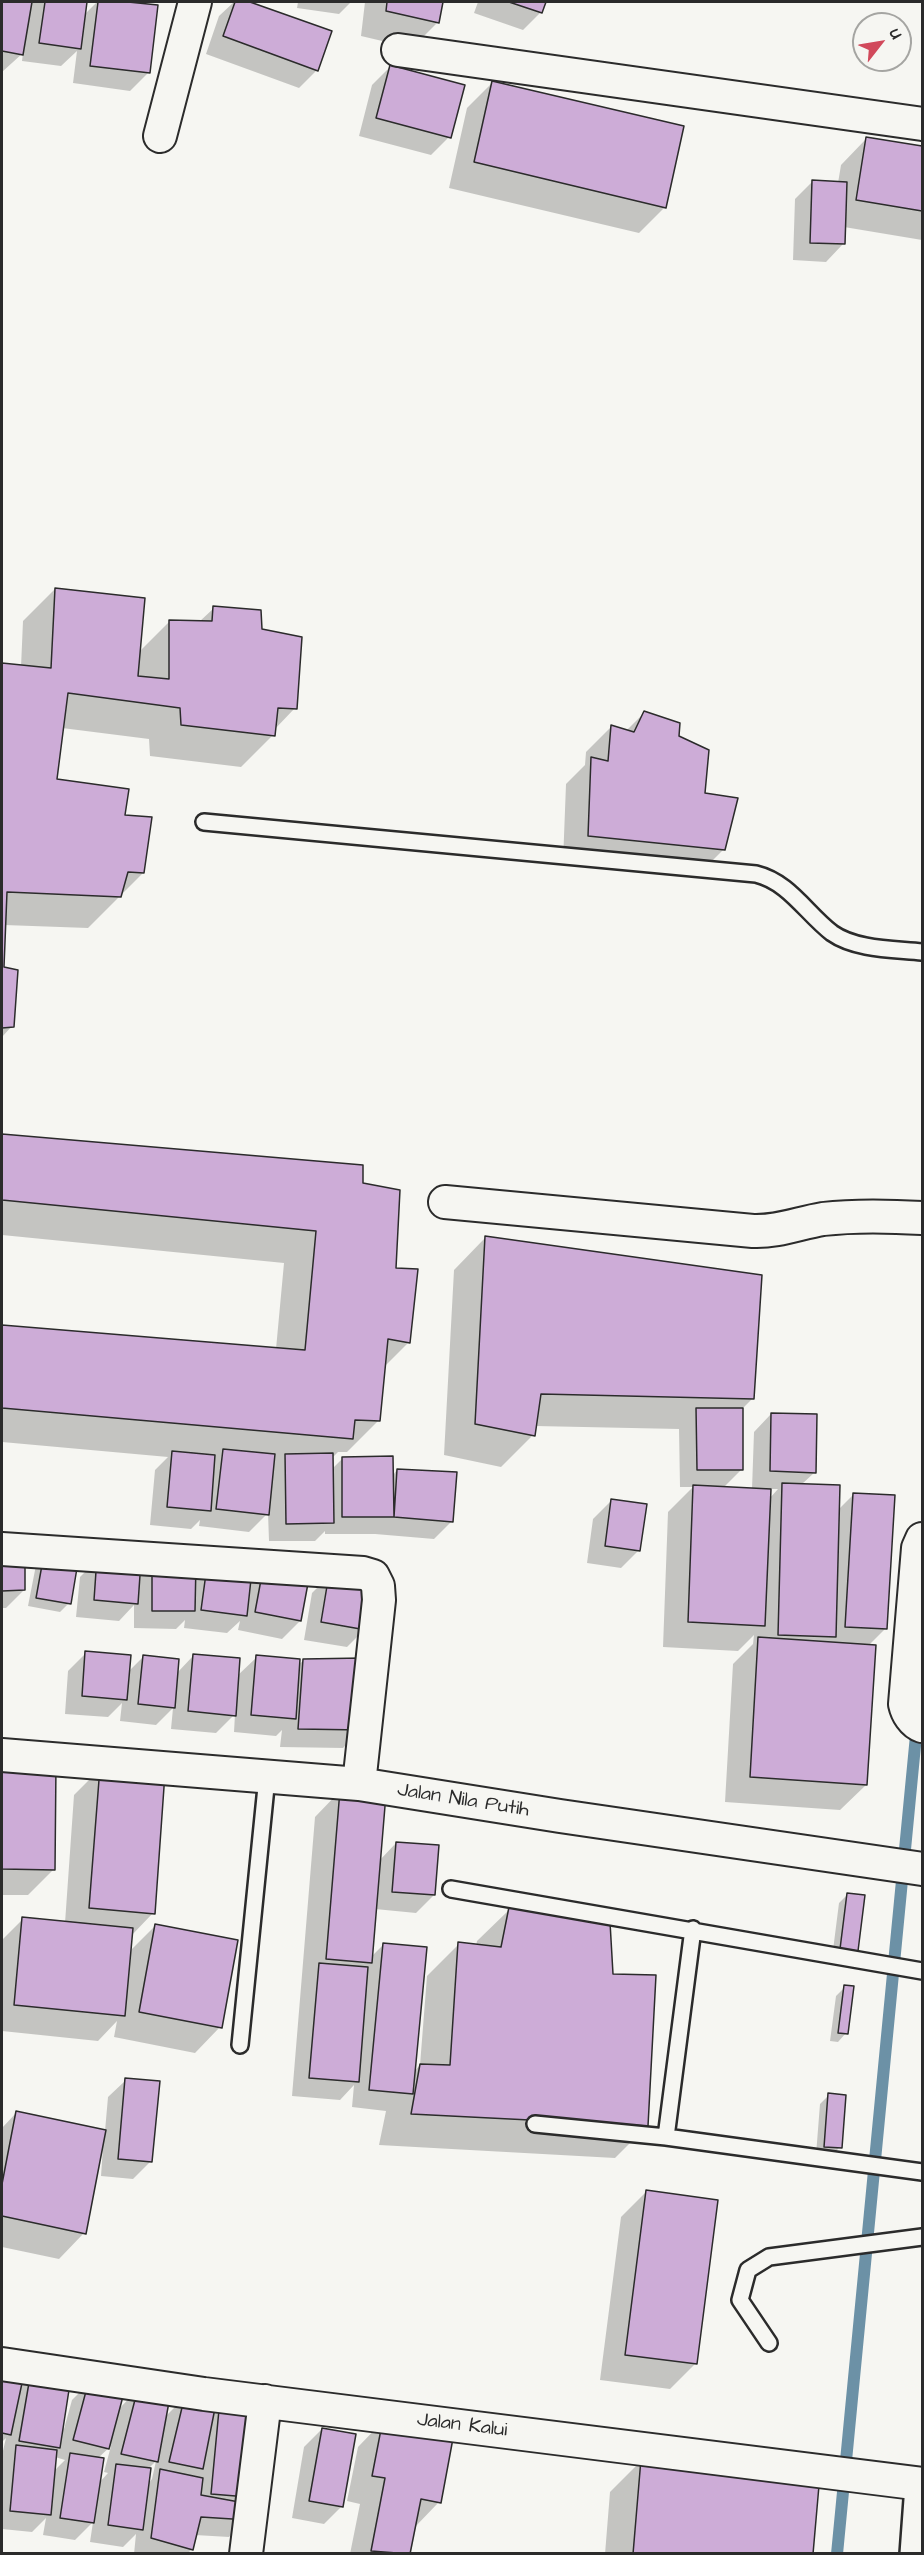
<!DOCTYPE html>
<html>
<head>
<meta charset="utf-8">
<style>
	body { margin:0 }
	#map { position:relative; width:924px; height:2555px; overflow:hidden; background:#f6f6f2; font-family:"Architects Daughter",sans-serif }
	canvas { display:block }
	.frame { position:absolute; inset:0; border:3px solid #2b2b2b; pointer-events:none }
	.north { position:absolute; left:852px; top:12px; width:60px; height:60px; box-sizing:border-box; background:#f6f6f2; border:2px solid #a5a5a2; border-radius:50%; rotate:59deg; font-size:16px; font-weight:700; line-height:24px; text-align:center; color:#2b2b2b }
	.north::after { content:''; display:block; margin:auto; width:21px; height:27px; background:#d1495b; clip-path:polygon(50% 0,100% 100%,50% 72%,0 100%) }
</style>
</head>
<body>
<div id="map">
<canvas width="924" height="2555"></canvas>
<div class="frame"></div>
<div class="north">U</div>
</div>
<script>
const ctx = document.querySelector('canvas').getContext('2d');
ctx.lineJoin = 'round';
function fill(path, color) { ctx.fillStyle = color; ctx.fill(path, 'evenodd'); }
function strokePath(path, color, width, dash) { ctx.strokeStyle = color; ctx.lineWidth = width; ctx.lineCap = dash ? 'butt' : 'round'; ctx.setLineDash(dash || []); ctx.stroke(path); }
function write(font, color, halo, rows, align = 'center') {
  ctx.font = font + ' "Architects Daughter",sans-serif'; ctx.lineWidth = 4.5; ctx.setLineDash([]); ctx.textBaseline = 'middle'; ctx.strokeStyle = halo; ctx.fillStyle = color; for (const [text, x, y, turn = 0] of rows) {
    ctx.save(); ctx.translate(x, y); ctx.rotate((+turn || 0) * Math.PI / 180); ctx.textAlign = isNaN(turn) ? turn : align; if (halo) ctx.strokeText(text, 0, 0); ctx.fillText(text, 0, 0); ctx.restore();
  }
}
const shadow = new Path2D(`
	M2,2H30V4L32,2H85L84,15L97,2L156,7L148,73L130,91L73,83L77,51L61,66L22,61L23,53L2,72Z
	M234,2H246L330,32L317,70L299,88L206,54L219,16Z
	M298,2H351L339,14L297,8Z
	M365,2H442L438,22L412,48L361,36Z
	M478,2H544L541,12L523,30L474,13Z
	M390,67L449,137L431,155L359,136L372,85Z
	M493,82L665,207L639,233L449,188L467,108Z
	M866,139L922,148V240L844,227L843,244L826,262L793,260L795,199L813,181L838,183L841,165Z
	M55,589L139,652L170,621L199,622L214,608L261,630L295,708L274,730L273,735L241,767L150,756L149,739L62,728L55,781L123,816L143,873L88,928L4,925L2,969L12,1026L2,1037V665L21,667L23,621Z
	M644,713L678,737L704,794L724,849L698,875L563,862L566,784L585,765L586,752L611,727L626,731Z
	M2,1135L362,1167L361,1185L394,1269L409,1342L384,1367L379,1420L347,1452H338L332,1458V1469L343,1458L392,1476L397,1470L452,1521L434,1539L375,1534H325V1531L315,1541H269L268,1513L249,1532L199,1526L200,1520L191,1529L150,1525L155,1470L168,1457L2,1442V1326L276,1349L284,1263L2,1235Z
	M485,1238L753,1398L741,1410L742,1469L723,1488L752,1489L754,1432L771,1414L815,1472L801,1485L838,1510L854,1494L885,1629L868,1646L866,1785L840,1810L725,1802L733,1664L753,1644L754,1635L738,1651L663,1647L668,1512L693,1487H680L679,1429L535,1426L533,1435L501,1467L444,1455L454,1270ZM769,1489H778L769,1499Z
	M611,1501L639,1550L621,1568L587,1563L593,1519Z
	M45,1556L69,1603L60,1612L28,1606L36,1565Z
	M2,1557L24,1590L6,1608H2Z
	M98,1559L138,1577L152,1563L194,1580L207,1567L249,1585L263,1571L300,1621L282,1639L238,1630L240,1621L227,1633L184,1628L185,1620L176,1629L134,1628V1605L119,1621L76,1617L80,1577Z
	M330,1575L365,1629L347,1647L304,1640L312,1593Z
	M86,1653L128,1672L143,1657L177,1673L193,1656L237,1676L257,1657L298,1665L304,1660L361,1730L343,1748L280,1747L282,1730L276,1736L234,1732L235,1714L216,1733L171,1729L173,1708L156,1725L120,1721L122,1703L108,1717L65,1714L68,1671Z
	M2,1765L54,1869L28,1895H2Z
	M100,1769L153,1913L131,1936L129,1952L156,1925L220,2027L195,2053L114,2037L117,2021L98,2041L2,2031V1940L23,1919L65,1923L74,1795Z
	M340,1791L379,1861L396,1843L434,1895L416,1913L375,1909L371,1957L383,1945L414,2072L420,2065L427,1976L459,1944L476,1946L477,1941L510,1909L611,1976L647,2126L615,2158L379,2145L386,2111L352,2107L354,2085L340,2100L292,2096L315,1817Z
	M848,1894L856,1951L848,1960L832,1958L839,1903Z
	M845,1987L846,2033L838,2042L830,2041L836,1996Z
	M126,2080L151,2161L133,2179L101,2176L103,2147H101L84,2233L59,2259L2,2247V2128L16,2113L105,2131L108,2097Z
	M829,2095L840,2147L831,2156L816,2155L820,2104Z
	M647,2191L696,2363L670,2389L600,2380L621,2217Z
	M2,2368L32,2372L64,2429L72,2400L90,2382L118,2410L138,2389L165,2417L186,2396L220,2401L247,2519L229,2537L195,2535L192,2549L187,2554H134L136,2534L123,2547L90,2542L93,2522L75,2540L43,2535L46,2518L32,2532L2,2529V2455L6,2438L2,2442ZM111,2446L104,2472L108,2473L99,2483L98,2458ZM55,2457L65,2460L54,2471ZM156,2461L152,2479L148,2484V2469Z
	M383,2421L439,2502L414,2528L409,2554H350L360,2504L347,2501L358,2447Z
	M322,2429L342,2506L324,2524L292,2518L304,2447Z
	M642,2460L811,2554H605L610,2492Z`);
const stream = new Path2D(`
	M837,2554L917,1725`);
const building = new Path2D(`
	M2,2H32L23,55L2,51Z
	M45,2H87L81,49L39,43Z
	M98,2H128L158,5L150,73L90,66Z
	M235,2H250L332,31L318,71L223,36Z
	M387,2H443L439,23L386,11Z
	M509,2H546L542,13Z
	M390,65L465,85L451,138L376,118Z
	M492,81L684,126L666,208L474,162Z
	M866,137L922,146V211L856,200Z
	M812,180L847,182L845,244L810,243Z
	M55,588L145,598L138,676L169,679V620L212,621L213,606L261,610L262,629L302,637L297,709L278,708L275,736L181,725L180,708L68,693L57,779L129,789L125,815L152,817L144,873L128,872L121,897L7,892L4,967L18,970L14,1027L2,1028V663L51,668Z
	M644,711L680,723L679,736L709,750L705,793L738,798L725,850L588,836L591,757L608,761L611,725L634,732Z
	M2,1134L363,1165V1183L400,1190L396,1268L418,1269L410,1343L388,1339L380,1421L355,1420L353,1439L2,1408V1325L305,1350L316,1231L2,1200Z
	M485,1236L762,1275L754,1399L541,1394L535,1436L475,1424Z
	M696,1408H743V1470H697Z
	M771,1413L817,1414L816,1473L770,1471Z
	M223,1449L275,1454L269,1515L216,1509Z
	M172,1451L215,1455L211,1511L167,1507Z
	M333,1453L334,1523L286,1524L285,1454Z
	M393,1456L394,1517H342V1457Z
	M397,1469L457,1472L453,1522L394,1517Z
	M782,1483L840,1485L836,1637L778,1635Z
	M693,1485L771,1489L765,1626L688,1622Z
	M853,1493L895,1495L887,1629L845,1627Z
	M611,1499L647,1504L640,1551L605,1546Z
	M44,1554L79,1556L71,1604L36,1598Z
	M2,1555H25V1590L2,1591Z
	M97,1557L141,1561L138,1604L94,1600Z
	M152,1561L196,1564L195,1611H152Z
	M207,1566L252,1570L247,1616L201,1610Z
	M263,1569L309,1578L301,1621L255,1612Z
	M329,1574L373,1581L366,1630L321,1622Z
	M758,1637L876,1645L867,1785L750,1777Z
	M85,1651L131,1655L127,1700L82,1696Z
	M193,1654L240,1658L236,1716L188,1711Z
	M143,1655L179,1659L175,1708L138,1704Z
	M256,1655L300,1659L296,1719L251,1715Z
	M363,1658L362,1730L298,1729L303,1659Z
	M2,1763L56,1764L55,1870L2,1869Z
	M100,1767L165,1773L155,1914L89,1908Z
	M340,1790L386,1794L372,1963L326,1959Z
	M396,1842L439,1845L435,1895L392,1892Z
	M847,1893L865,1895L858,1951L840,1949Z
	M509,1907L610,1922L613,1974L656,1975L648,2126L411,2114L420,2064L450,2065L458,1942L501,1947Z
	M22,1917L133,1928L125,2016L14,2005Z
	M155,1924L238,1940L222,2028L139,2012Z
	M383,1943L427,1947L413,2094L369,2090Z
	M319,1963L368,1967L359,2082L309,2078Z
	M844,1985L854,1986L848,2034L838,2033Z
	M125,2078L160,2081L152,2162L118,2159Z
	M828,2093L846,2095L842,2148L824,2147Z
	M16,2111L106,2130L86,2234L2,2216V2184Z
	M646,2190L718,2200L697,2364L625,2355Z
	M2,2366L25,2369L11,2435L2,2433Z
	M31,2371L71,2377L60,2448L19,2441Z
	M89,2380L126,2385L109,2449L73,2440Z
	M138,2388L171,2391L158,2462L121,2454Z
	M185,2395L217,2398L203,2469L169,2462Z
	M220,2399L256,2403L248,2497L211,2494Z
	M383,2419L454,2433L441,2503L421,2499L410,2554L371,2551L385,2478L372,2476Z
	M322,2428L356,2434L343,2507L309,2501Z
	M16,2445L57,2450L51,2515L10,2511Z
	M70,2453L104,2458L94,2523L60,2518Z
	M641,2459L820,2474L813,2554H633Z
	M116,2464L151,2468L143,2530L108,2525Z
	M160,2469L203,2478L201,2495L250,2504L248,2520L201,2517L193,2550L151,2538Z`);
const lane = new Path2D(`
	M204,822L756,874C789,882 806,913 832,933C856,950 895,949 922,952
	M451,1889L922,1971
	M693,1929L666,2137L922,2172
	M240,2045L267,1777
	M535,2124L666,2137
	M769,2343L740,2300L748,2270L769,2257L922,2237`);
const street = new Path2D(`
	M398,50L922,124
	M160,136L195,2
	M445,1202L753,1231C778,1232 799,1223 823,1219C856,1215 889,1216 922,1218
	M922,1539L918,1548L905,1704C907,1713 913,1723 922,1726
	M2,1549L363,1573L373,1576L378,1586L379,1600L359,1784
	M2,1755L359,1784L560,1816L922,1869
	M2,2364L204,2394L922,2484
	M246,2554L265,2401`);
const highway = new Path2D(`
	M917,2554L922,2486`);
const streetNames = [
	["Jalan Nila Putih",463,1801,9],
	["Jalan Kalui",462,2426,7]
];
fill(shadow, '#0003');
strokePath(stream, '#6c91a6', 12);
fill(building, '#cdacd7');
strokePath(building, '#2b2b2b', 1.5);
strokePath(lane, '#2b2b2b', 20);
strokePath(street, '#2b2b2b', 36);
strokePath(highway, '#2b2b2b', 38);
strokePath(lane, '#f6f6f2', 15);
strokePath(street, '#f6f6f2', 32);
strokePath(highway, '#f6f6f2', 33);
write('20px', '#2b2b2b', '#f6f6f2', streetNames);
</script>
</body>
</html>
